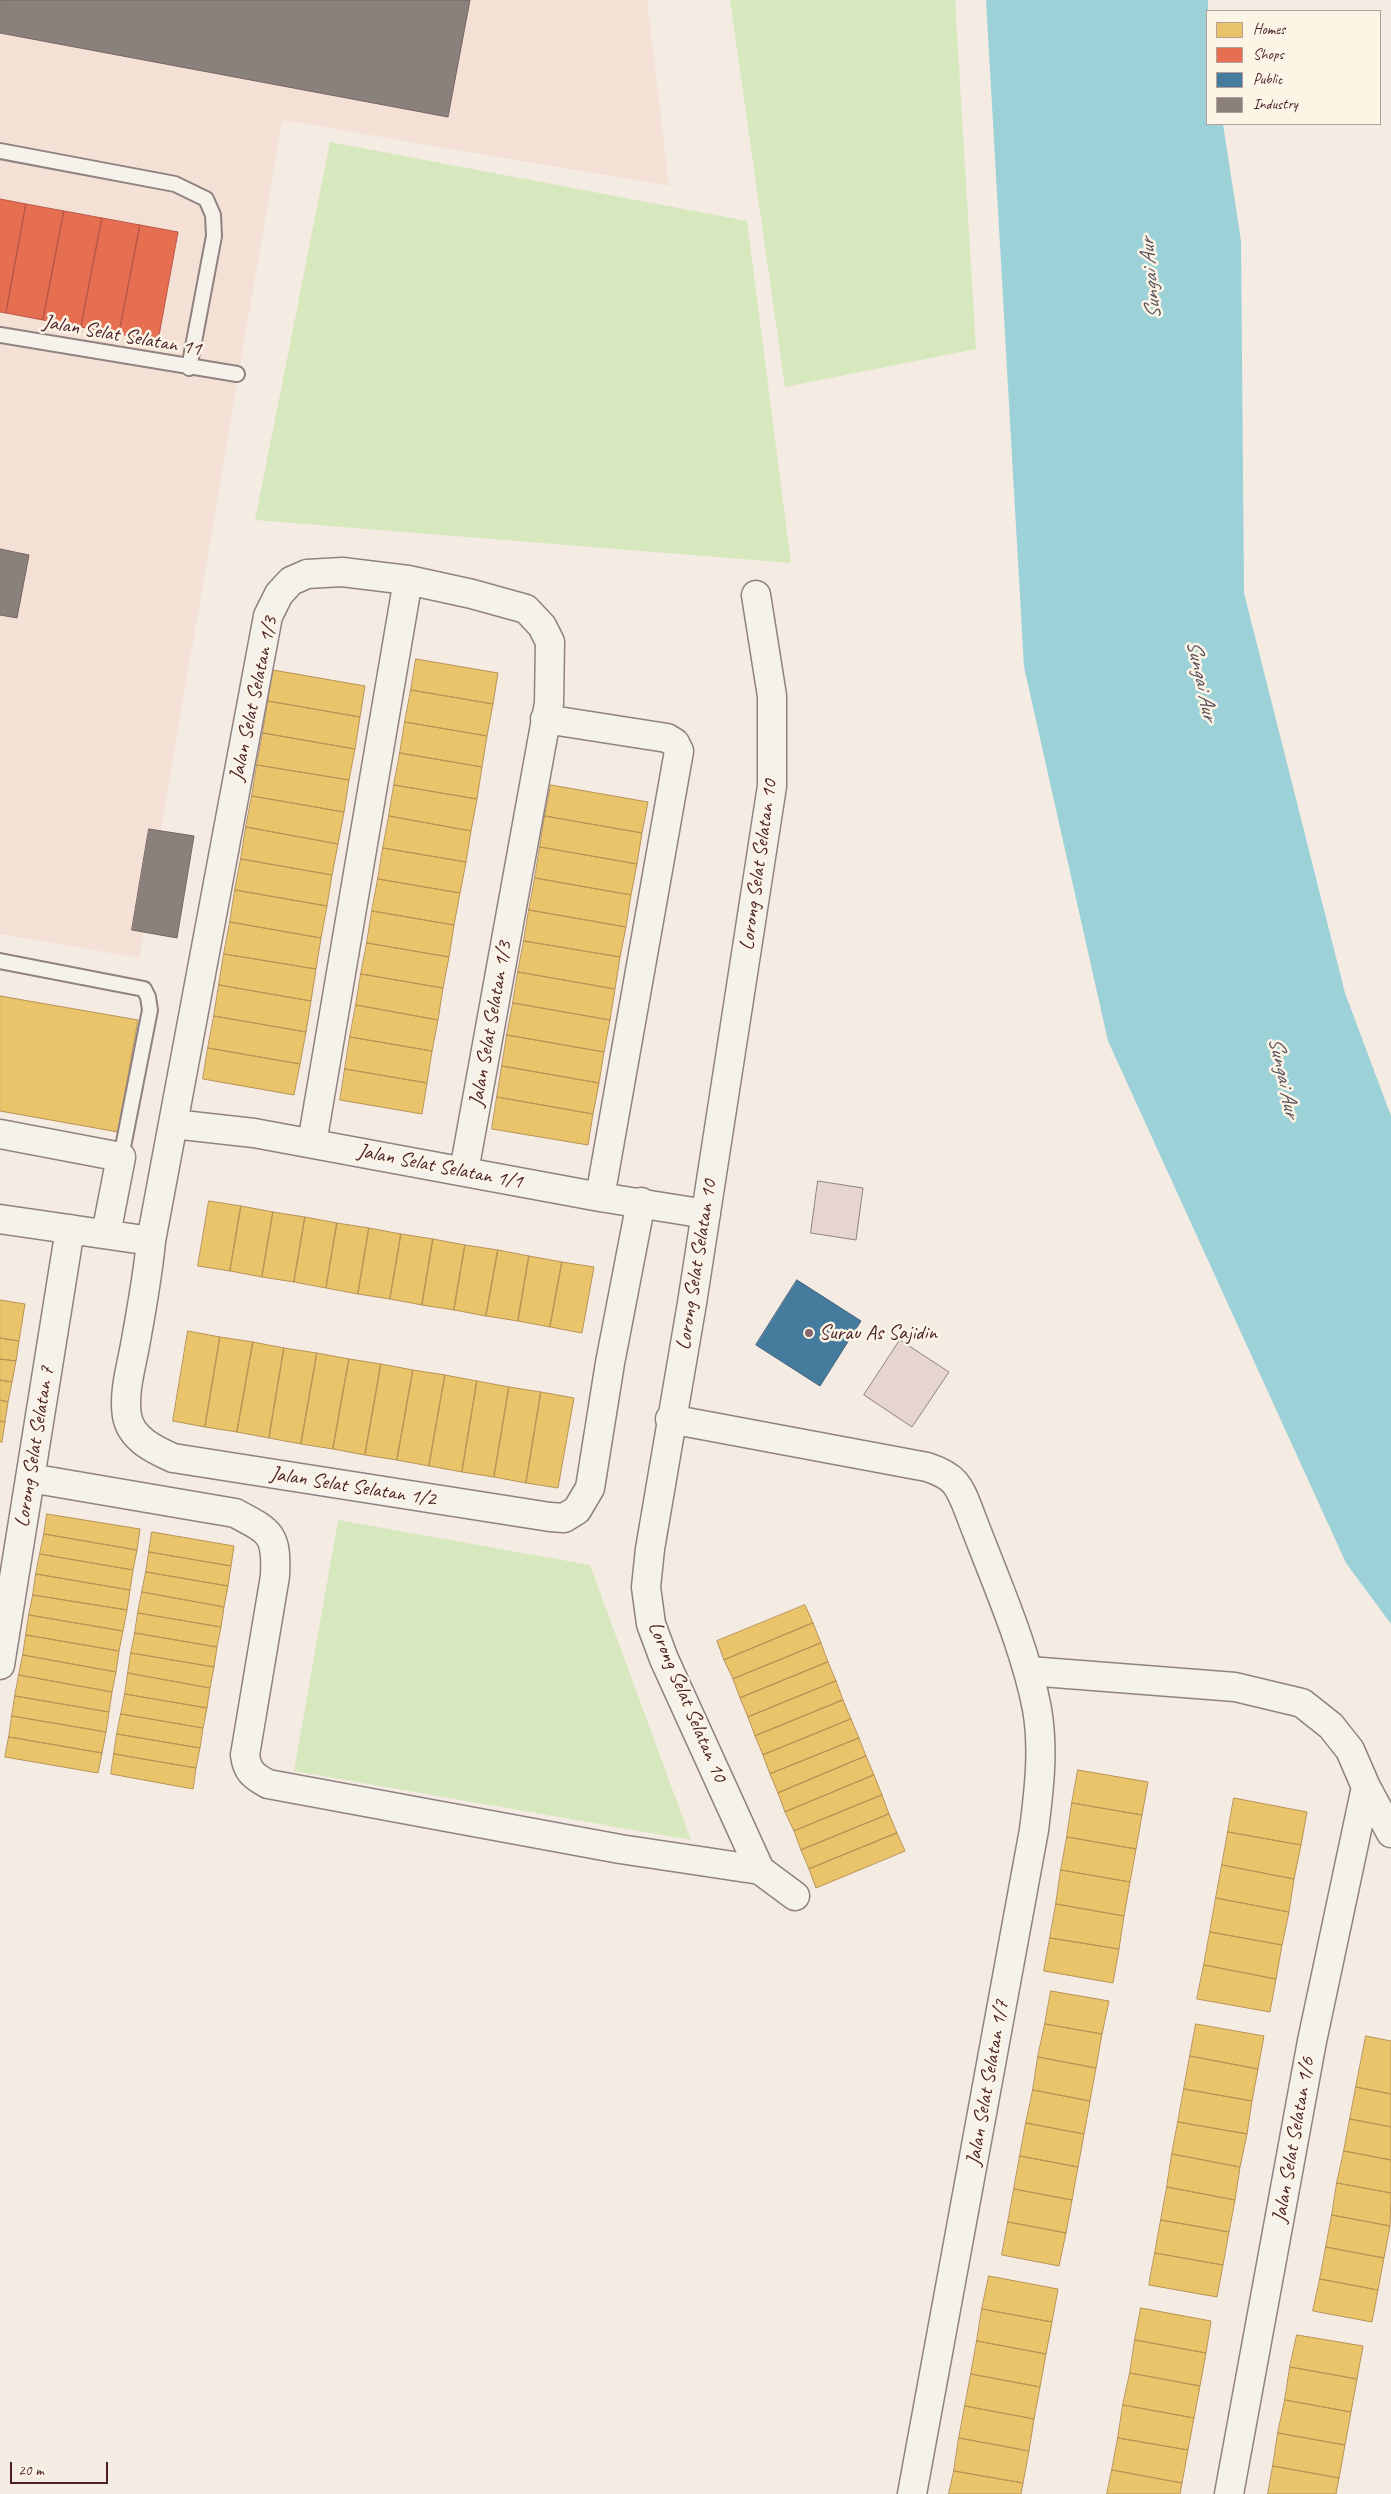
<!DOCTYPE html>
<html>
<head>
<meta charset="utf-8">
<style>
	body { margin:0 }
	#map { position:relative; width:1391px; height:2494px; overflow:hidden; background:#f4ebe3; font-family:Caveat,sans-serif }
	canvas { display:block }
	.legend { position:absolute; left:1206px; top:10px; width:175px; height:115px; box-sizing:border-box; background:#fcf5e5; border:1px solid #b59f9b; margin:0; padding:6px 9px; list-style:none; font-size:15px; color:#4a1f2b }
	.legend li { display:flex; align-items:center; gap:10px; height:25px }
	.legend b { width:25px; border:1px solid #b59f9b }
	.scale { position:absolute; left:10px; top:2462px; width:98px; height:22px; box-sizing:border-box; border:2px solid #4a1f2b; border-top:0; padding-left:6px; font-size:15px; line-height:18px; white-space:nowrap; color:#4a1f2b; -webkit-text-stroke:4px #fcf5e5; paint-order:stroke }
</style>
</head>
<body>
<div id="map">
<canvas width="1391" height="2494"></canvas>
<ul class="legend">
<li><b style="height:14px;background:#e9c46a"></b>Homes</li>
<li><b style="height:14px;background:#e76f51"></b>Shops</li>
<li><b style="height:14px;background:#457b9d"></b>Public</li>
<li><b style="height:14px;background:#8a817c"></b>Industry</li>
</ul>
<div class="scale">20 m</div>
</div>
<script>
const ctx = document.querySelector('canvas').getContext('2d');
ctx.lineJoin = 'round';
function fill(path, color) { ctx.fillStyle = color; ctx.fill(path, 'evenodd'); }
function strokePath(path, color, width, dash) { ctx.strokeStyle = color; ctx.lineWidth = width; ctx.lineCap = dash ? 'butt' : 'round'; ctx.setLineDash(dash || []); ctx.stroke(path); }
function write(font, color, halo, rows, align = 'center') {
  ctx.font = font + ' Caveat,sans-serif'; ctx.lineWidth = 5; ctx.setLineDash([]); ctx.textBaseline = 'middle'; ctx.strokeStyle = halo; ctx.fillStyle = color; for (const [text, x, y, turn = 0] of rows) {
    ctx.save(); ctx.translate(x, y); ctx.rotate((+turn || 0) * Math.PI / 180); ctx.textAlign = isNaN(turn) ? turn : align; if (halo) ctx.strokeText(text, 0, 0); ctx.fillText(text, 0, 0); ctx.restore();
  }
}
const built = new Path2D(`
	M0,0H647L669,186L282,120L139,958L0,934Z`);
const green = new Path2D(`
	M730,0H955L976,349L785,387Z
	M330,142L747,221L791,563L255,520Z
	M338,1520L590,1565L691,1840L294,1771Z`);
const water = new Path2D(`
	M986,0H1208L1207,124H1223L1241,241L1244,593L1345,993L1391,1116V1624L1346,1563L1108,1041L1024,667Z`);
const homes = new Path2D(`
	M416,659L498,673L493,704L411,690Z
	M273,670L365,686L360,717L268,701Z
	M411,690L493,704L487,736L405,722Z
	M268,701L360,717L355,749L263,733Z
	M405,722L487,736L482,767L400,753Z
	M263,733L355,749L349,780L257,765Z
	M400,753L482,767L477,799L394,785Z
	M257,765L349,780L344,812L252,796Z
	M394,785L477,799L471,831L389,816Z
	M551,785L648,802L642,833L545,816Z
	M252,796L344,812L338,844L246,827Z
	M389,816L471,831L466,862L383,848Z
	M545,816L642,833L637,864L540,847Z
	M246,827L338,844L332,875L241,859Z
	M540,847L637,864L631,895L535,878Z
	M383,848L466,862L460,893L378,879Z
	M241,859L332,875L327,906L235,890Z
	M535,878L631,895L626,927L529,910Z
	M378,879L460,893L454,925L372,911Z
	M235,890L327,906L321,938L230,922Z
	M529,910L626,927L620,957L524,941Z
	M372,911L454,925L449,957L367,943Z
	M230,922L321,938L316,969L224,954Z
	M524,941L620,957L615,989L518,972Z
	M367,943L449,957L443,988L361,974Z
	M224,954L316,969L311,1001L219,985Z
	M518,972L615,989L610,1020L513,1003Z
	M361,974L443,988L438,1020L356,1005Z
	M219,985L311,1001L306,1032L214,1016Z
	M0,996L138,1020L118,1132L0,1111Z
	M513,1003L610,1020L604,1052L507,1035Z
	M356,1005L438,1020L432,1051L350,1037Z
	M214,1016L306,1032L300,1064L208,1048Z
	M507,1035L604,1052L599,1083L502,1066Z
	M350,1037L432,1051L427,1083L345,1069Z
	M208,1048L300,1064L294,1095L203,1079Z
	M502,1066L599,1083L593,1114L497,1097Z
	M345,1069L427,1083L422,1114L340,1100Z
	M497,1097L593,1114L588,1145L492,1129Z
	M209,1201L241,1206L230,1271L198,1266Z
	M241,1206L273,1212L262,1277L230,1271Z
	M273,1212L305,1217L294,1282L262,1277Z
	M305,1217L337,1223L326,1288L294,1282Z
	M337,1223L369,1228L358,1294L326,1288Z
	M369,1228L401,1234L390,1299L358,1294Z
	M401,1234L433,1239L422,1305L390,1299Z
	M433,1239L465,1245L454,1310L422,1305Z
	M465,1245L498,1250L486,1316L454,1310Z
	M498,1250L529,1256L518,1321L486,1316Z
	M529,1256L562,1262L550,1327L518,1321Z
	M562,1262L594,1267L582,1333L550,1327Z
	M0,1300L25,1304L19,1341L0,1338Z
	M188,1331L220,1337L205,1427L173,1421Z
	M220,1337L253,1342L237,1432L205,1427Z
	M0,1338L19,1341L16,1361L0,1359Z
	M253,1342L284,1348L269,1438L237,1432Z
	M284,1348L317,1353L301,1444L269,1438Z
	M317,1353L349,1359L333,1449L301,1444Z
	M0,1359L16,1361L12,1382L0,1380Z
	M349,1359L381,1364L365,1455L333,1449Z
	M381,1364L413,1370L397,1460L365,1455Z
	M413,1370L445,1375L429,1466L397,1460Z
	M445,1375L477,1381L462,1472L429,1466Z
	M0,1380L12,1382L8,1402L0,1400Z
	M477,1381L509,1387L494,1477L462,1472Z
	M509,1387L541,1392L526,1483L494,1477Z
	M541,1392L574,1398L558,1488L526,1483Z
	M0,1400L8,1402L5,1422L0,1421Z
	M0,1421L5,1422L2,1442H0Z
	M47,1514L140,1529L137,1550L44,1534Z
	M152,1532L234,1546L231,1566L149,1552Z
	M44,1534L137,1550L133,1570L40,1554Z
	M149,1552L231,1566L228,1586L146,1572Z
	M40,1554L133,1570L130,1590L36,1574Z
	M146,1572L228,1586L224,1607L142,1592Z
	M36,1574L130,1590L127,1610L33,1595Z
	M142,1592L224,1607L221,1627L138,1613Z
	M33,1595L127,1610L123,1631L29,1615Z
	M805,1605L813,1623L724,1660L717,1641Z
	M138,1613L221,1627L217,1647L135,1633Z
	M29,1615L123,1631L119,1651L26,1635Z
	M813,1623L821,1643L733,1679L724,1660Z
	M135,1633L217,1647L214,1667L131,1653Z
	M26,1635L119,1651L116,1672L23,1655Z
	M821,1643L828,1662L740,1698L733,1679Z
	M131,1653L214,1667L210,1688L128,1673Z
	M23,1655L116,1672L112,1692L19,1675Z
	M828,1662L836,1681L748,1717L740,1698Z
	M128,1673L210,1688L207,1708L125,1694Z
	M19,1675L112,1692L109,1712L15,1696Z
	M836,1681L843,1700L755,1736L748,1717Z
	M125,1694L207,1708L203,1728L121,1714Z
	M15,1696L109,1712L106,1732L12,1716Z
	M843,1700L851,1719L763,1755L755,1736Z
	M121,1714L203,1728L200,1748L117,1734Z
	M12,1716L106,1732L102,1753L9,1737Z
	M851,1719L859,1738L770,1774L763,1755Z
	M117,1734L200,1748L196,1768L114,1754Z
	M9,1737L102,1753L98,1773L5,1757Z
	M859,1738L866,1756L778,1793L770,1774Z
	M114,1754L196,1768L193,1789L111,1774Z
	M866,1756L874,1775L785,1812L778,1793Z
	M1078,1770L1148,1782L1142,1815L1072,1803Z
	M874,1775L882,1795L794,1831L785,1812Z
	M882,1795L889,1814L801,1850L794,1831Z
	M1234,1798L1307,1812L1301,1845L1228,1832Z
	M1072,1803L1142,1815L1136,1849L1067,1837Z
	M889,1814L897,1833L809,1869L801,1850Z
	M1228,1832L1301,1845L1294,1879L1222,1865Z
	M897,1833L905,1851L816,1888L809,1869Z
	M1067,1837L1136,1849L1130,1882L1061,1870Z
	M1222,1865L1294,1879L1289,1912L1216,1898Z
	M1061,1870L1130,1882L1124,1916L1056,1904Z
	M1216,1898L1289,1912L1282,1945L1210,1932Z
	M1056,1904L1124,1916L1119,1949L1050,1938Z
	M1210,1932L1282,1945L1276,1979L1204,1965Z
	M1050,1938L1119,1949L1113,1983L1044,1971Z
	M1204,1965L1276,1979L1270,2012L1197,1999Z
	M1051,1991L1109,2001L1102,2034L1045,2024Z
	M1045,2024L1102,2034L1096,2068L1038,2057Z
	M1196,2024L1264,2036L1258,2069L1190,2056Z
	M1366,2036L1391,2041V2094L1356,2087Z
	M1190,2056L1258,2069L1252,2101L1184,2089Z
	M1038,2057L1096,2068L1090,2101L1033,2090Z
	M1356,2087L1391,2094V2127L1350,2119Z
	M1184,2089L1252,2101L1247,2134L1178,2122Z
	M1033,2090L1090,2101L1084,2134L1026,2123Z
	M1350,2119L1391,2127V2160L1344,2151Z
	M1178,2122L1247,2134L1240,2167L1172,2154Z
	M1026,2123L1084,2134L1078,2167L1020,2156Z
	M1344,2151L1391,2160V2193L1337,2183Z
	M1172,2154L1240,2167L1235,2200L1167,2187Z
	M1020,2156L1078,2167L1072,2200L1014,2189Z
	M1337,2183L1391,2193L1390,2226L1332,2215Z
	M1167,2187L1235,2200L1229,2232L1161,2220Z
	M1014,2189L1072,2200L1066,2233L1008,2222Z
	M1332,2215L1390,2226L1384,2258L1326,2247Z
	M1161,2220L1229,2232L1223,2265L1155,2253Z
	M1008,2222L1066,2233L1059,2266L1002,2255Z
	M1326,2247L1384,2258L1378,2290L1320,2279Z
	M1155,2253L1223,2265L1217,2297L1149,2285Z
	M989,2276L1058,2289L1052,2322L982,2309Z
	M1320,2279L1378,2290L1372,2322L1313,2311Z
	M1141,2308L1211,2321L1206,2353L1135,2340Z
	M982,2309L1052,2322L1046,2354L977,2341Z
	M1297,2335L1363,2346L1357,2379L1290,2367Z
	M1135,2340L1206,2353L1200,2386L1130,2373Z
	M977,2341L1046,2354L1040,2387L971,2374Z
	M1290,2367L1357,2379L1351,2412L1285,2400Z
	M1130,2373L1200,2386L1194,2418L1123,2405Z
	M971,2374L1040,2387L1034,2419L965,2406Z
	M1285,2400L1351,2412L1345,2445L1278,2433Z
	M1123,2405L1194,2418L1188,2450L1118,2438Z
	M965,2406L1034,2419L1029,2451L959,2438Z
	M1278,2433L1345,2445L1339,2478L1273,2466Z
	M959,2438L1029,2451L1023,2483L954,2471Z
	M1118,2438L1188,2450L1182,2483L1112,2470Z
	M1273,2466L1339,2478L1336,2494H1268Z
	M1112,2470L1182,2483L1180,2494H1107Z
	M954,2471L1023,2483L1021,2494H949Z`);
const shops = new Path2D(`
	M0,199L26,204L6,313L0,312Z
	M26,204L64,211L43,320L6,313Z
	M64,211L102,218L81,327L43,320Z
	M102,218L140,225L119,334L81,327Z
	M140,225L178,232L158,341L119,334Z`);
const public = new Path2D(`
	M797,1280L861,1321L820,1386L756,1345Z`);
const industry = new Path2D(`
	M0,0H470L448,117L0,33Z
	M0,549L29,555L17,618L0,615Z
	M149,829L194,836L177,938L132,930Z`);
const building = new Path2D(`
	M818,1181L863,1188L856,1240L811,1233Z
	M900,1340L949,1372L912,1427L864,1395Z`);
const lane = new Path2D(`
	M0,151L175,184L206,199L213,215L214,236L189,368
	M0,335L237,374
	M0,961L144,989L148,997L150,1010L121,1157`);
const street = new Path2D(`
	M756,595L772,696V786L692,1303L650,1549L646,1587L651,1624L664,1659L760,1870L795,1896
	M545,719L667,738L675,743L679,751L600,1197
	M173,1124L254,1133L600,1197L706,1214
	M0,1134L121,1157L106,1234
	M312,1143L408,580
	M464,1171L549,703L550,642L542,626L526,609L472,594L408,580L342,572L307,574L291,581L279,594L268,616L151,1241C148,1274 142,1307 136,1340C132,1364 123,1392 127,1416C131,1439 155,1450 173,1458L550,1517L564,1518L577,1510L590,1488L610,1363L641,1202
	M0,1219L151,1241
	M670,1419L927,1467C955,1476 959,1485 969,1511C992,1573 1025,1645 1037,1709C1044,1749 1039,1790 1034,1830L912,2494
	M30,1478L235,1513C271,1532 277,1534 275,1576L245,1755C247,1771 253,1776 268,1784L620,1849L760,1870
	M0,1665L70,1229
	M1029,1671L1235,1687L1302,1703L1331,1726L1350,1750L1366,1787L1391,1833
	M1229,2494L1312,2041L1366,1787`);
const markers = [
	[809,1333,5,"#86666b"]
];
const streetNames = [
	["Jalan Selat Selatan 11",122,336,10],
	["Jalan Selat Selatan 1/3",254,699,-78],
	["Lorong Selat Selatan 10",759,865,-82],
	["Jalan Selat Selatan 1/3",491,1024,-80],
	["Jalan Selat Selatan 1/1",440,1167,11],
	["Lorong Selat Selatan 10",697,1265,-81],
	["Lorong Selat Selatan 7",35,1447,-81],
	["Jalan Selat Selatan 1/2",353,1487,9],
	["Lorong Selat Selatan 10",687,1702,67],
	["Jalan Selat Selatan 1/7",988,2083,-80],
	["Jalan Selat Selatan 1/6",1294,2140,-80]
];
const poiNames = [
	["Surau As Sajidin",819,1333]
];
const waterNames = [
	["Sungai Aur",1151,279,-95],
	["Sungai Aur",1201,680,78],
	["Sungai Aur",1283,1077,78]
];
fill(built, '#f5e0d5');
fill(green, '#d8e8be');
fill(water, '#9dd1d8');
fill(homes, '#e9c46a');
strokePath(homes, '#b99257', 1);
fill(shops, '#e76f51');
strokePath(shops, '#b85746', 1);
fill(public, '#457b9d');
strokePath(public, '#465f7b', 1);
fill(industry, '#8a817c');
strokePath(industry, '#776464', 1);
fill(building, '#e5d4cf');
strokePath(building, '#8f8281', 1);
strokePath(lane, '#8f8281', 18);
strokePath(street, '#8f8281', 31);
strokePath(lane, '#f5f1eb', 14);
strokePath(street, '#f5f1eb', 28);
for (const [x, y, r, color] of markers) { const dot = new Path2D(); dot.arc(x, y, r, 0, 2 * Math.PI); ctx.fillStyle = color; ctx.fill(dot); strokePath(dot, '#fcf5e5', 2); }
write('21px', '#4a1f2b', '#fcf5e5', streetNames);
write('21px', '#4a1f2b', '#fcf5e5', poiNames, 'left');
write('italic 22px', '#58515e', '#fcf5e5', waterNames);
</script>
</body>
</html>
